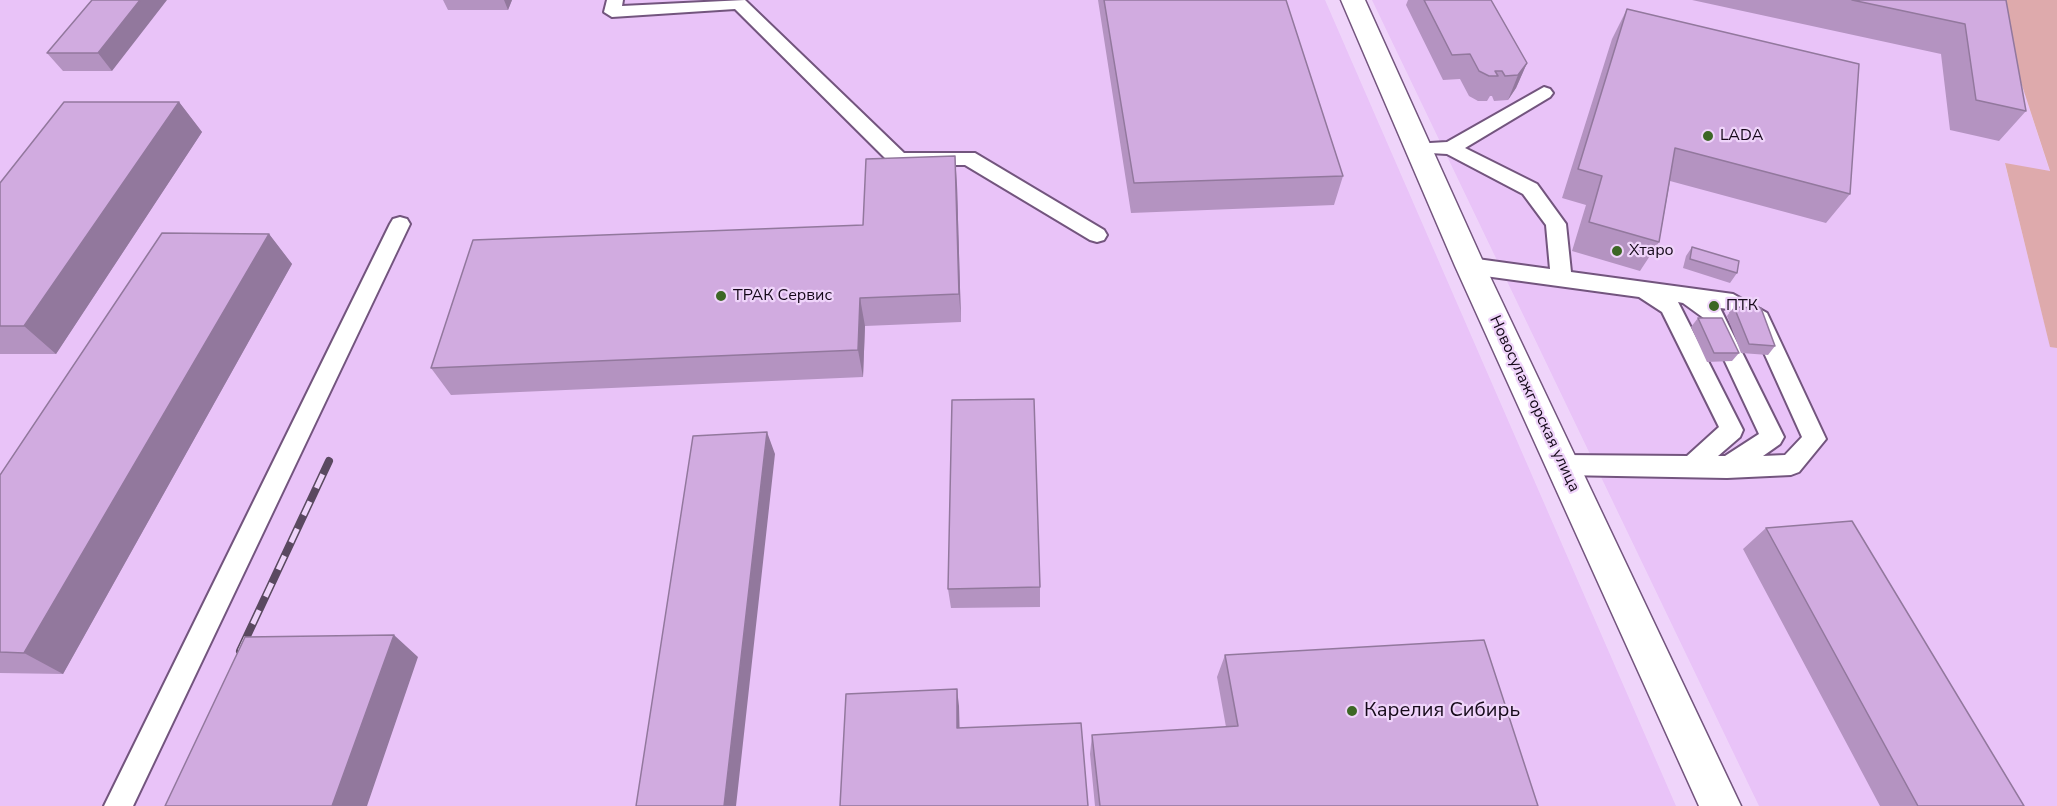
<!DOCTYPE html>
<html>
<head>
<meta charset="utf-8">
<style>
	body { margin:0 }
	canvas { display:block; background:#efd4fa }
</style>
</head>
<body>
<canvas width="2057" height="806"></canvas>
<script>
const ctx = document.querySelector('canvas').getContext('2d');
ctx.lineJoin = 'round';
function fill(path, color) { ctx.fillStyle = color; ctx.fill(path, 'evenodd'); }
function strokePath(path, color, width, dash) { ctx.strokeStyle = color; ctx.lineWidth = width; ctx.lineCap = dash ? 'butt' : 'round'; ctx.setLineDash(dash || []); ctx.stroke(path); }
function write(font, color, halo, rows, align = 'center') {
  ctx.font = font + ' "Nunito Sans",sans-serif'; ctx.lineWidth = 4.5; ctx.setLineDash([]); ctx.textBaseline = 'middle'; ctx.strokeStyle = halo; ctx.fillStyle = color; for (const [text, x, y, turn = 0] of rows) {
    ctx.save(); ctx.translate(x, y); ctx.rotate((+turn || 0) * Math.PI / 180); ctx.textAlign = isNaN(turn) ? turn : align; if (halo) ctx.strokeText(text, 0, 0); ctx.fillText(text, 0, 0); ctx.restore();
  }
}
const built = new Path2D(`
	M0,0H1325L1676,806H0Z
	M1372,0H1994L2050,172L2005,164L2050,346L2057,348V806H1759Z`);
const green = new Path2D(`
	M1994,0H2057V348L2050,347L2005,163L2050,171Z`);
const service = new Path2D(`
	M607,0H623L622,6L745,0L904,153H975L1104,230L1107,235L1104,240L1097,242L1090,240L965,165H892L735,9L612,17L604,12Z
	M1544,87L1550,89L1553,93L1550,97L1465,148L1537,184L1566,224L1571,272L1733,294L1767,313L1826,439L1799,472L1791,475L1727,478L1562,475L1554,472L1550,465L1554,458L1562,455L1687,456L1719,427L1662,312L1639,297L1470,274L1463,271L1460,266L1463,261L1470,258L1550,269L1546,225L1523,194L1447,154L1413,152L1411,148L1413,144L1447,142ZM1678,302L1683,303L1705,319L1759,434L1725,456H1718L1740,437L1743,430ZM1720,308L1728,309L1751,324L1802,437L1785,455L1763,456L1780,444L1784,437Z
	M400,217L407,219L410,224L133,806H104L390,224L393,219Z`);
const secondary = new Path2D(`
	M1341,0H1365L1485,266L1741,806H1699L1455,266Z`);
const rail = new Path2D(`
	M240,651L329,461`);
const wall = new Path2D(`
	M92,0L112,71H63L47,53Z
	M443,0H512L508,10H448Z
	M1098,0H1286L1343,176L1334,205L1131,213Z
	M1408,0H1491L1527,63L1516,88L1508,100L1494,101L1492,96H1490L1487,101H1478L1469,96L1460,79L1443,80L1406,5Z
	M1692,0H2006L2026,111L1999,141L1950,130L1941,54Z
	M1627,9L1850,194L1826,223L1670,181L1659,242L1640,271L1572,251L1586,205L1562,198L1612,39Z
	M179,102L202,132L56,354H0V183Z
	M957,185L961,322L865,326L863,377L451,395L431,368L863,225Z
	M269,234L292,264L63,674L0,673V475Z
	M1692,247L1737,273L1730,283L1683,268L1686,256Z
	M1734,307L1775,346L1768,355L1741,353L1727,316Z
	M1698,318L1739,353L1732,361L1707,362L1691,327Z
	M1766,528L2024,806H1880L1743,549Z
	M1040,587V607L951,608L948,589Z
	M1225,655L1538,806H1095L1090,754L1092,735L1226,727L1217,677Z`);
const shadedWall = new Path2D(`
	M140,0H167L112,71L98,53Z
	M504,0H512L508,10Z
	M1527,63L1516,88L1508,100L1518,75Z
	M179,102L202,132L56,354L24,326Z
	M955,156L957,185L961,322L959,294Z
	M269,234L292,264L63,674L24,653Z
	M860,298L865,326L863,377L858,350Z
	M767,432L775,454L736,806H724Z
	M394,635L418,657L367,806H332Z
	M957,689L959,706L960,744L957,728Z`);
const building = new Path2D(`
	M92,0H140L98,53H47Z
	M1104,0H1286L1343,176L1134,183Z
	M1424,0H1491L1527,63L1518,75L1505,76L1502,71H1495L1498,76H1489L1479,71L1470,54L1452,55Z
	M1852,0H2006L2026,111L1976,100L1965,24Z
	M1627,9L1859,64L1850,194L1675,148L1659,242L1589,222L1602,176L1578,169Z
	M64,102H179L24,326H0V183Z
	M955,156L959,294L860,298L858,350L431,368L473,240L863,225L866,159Z
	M162,233L269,234L24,653L0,652V475Z
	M1692,247L1739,261L1737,273L1690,259Z
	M1734,307L1761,308L1775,346L1749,344Z
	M1698,318H1722L1739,353H1714Z
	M1034,399L1040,587L948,589L952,400Z
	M767,432L724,806H636L693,436Z
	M1852,521L2024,806H1918L1766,528Z
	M394,635L332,806H165L245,637Z
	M1484,640L1538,806H1100L1092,735L1238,726L1225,655Z
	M957,689V728L1081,723L1088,806H840L846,694Z`);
const markers = [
	[1708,136,6,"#3c6725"],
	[1617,251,6,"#3c6725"],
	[721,296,6,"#3c6725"],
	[1714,306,6,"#3c6725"],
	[1352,711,6,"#3c6725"]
];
const poiNames = [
	["LADA",1720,136],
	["Хтаро",1629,251],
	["ТРАК Сервис",733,296],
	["ПТК",1726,306]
];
const streetNames = [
	["Новосулажгорская улица",1534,404,65]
];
const nearPoinames = [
	["Карелия Сибирь",1364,711]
];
fill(built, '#e9c3f8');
fill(green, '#deaaac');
strokePath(service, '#73557e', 4);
strokePath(secondary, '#73557e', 3);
fill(service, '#fff');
fill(secondary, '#fff');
strokePath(rail, '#5a4960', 8);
strokePath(rail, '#efd4fa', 5, [15]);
fill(wall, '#b493c1');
fill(shadedWall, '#92789d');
fill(building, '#d1abe0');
strokePath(building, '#92789d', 1.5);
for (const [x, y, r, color] of markers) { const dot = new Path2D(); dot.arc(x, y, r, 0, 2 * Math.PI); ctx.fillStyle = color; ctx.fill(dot); strokePath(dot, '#efd4fa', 2); }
write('16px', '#150919', '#efd4fa', poiNames, 'left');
write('16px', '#150919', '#efd4fa', streetNames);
write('20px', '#150919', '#efd4fa', nearPoinames, 'left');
</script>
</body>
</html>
